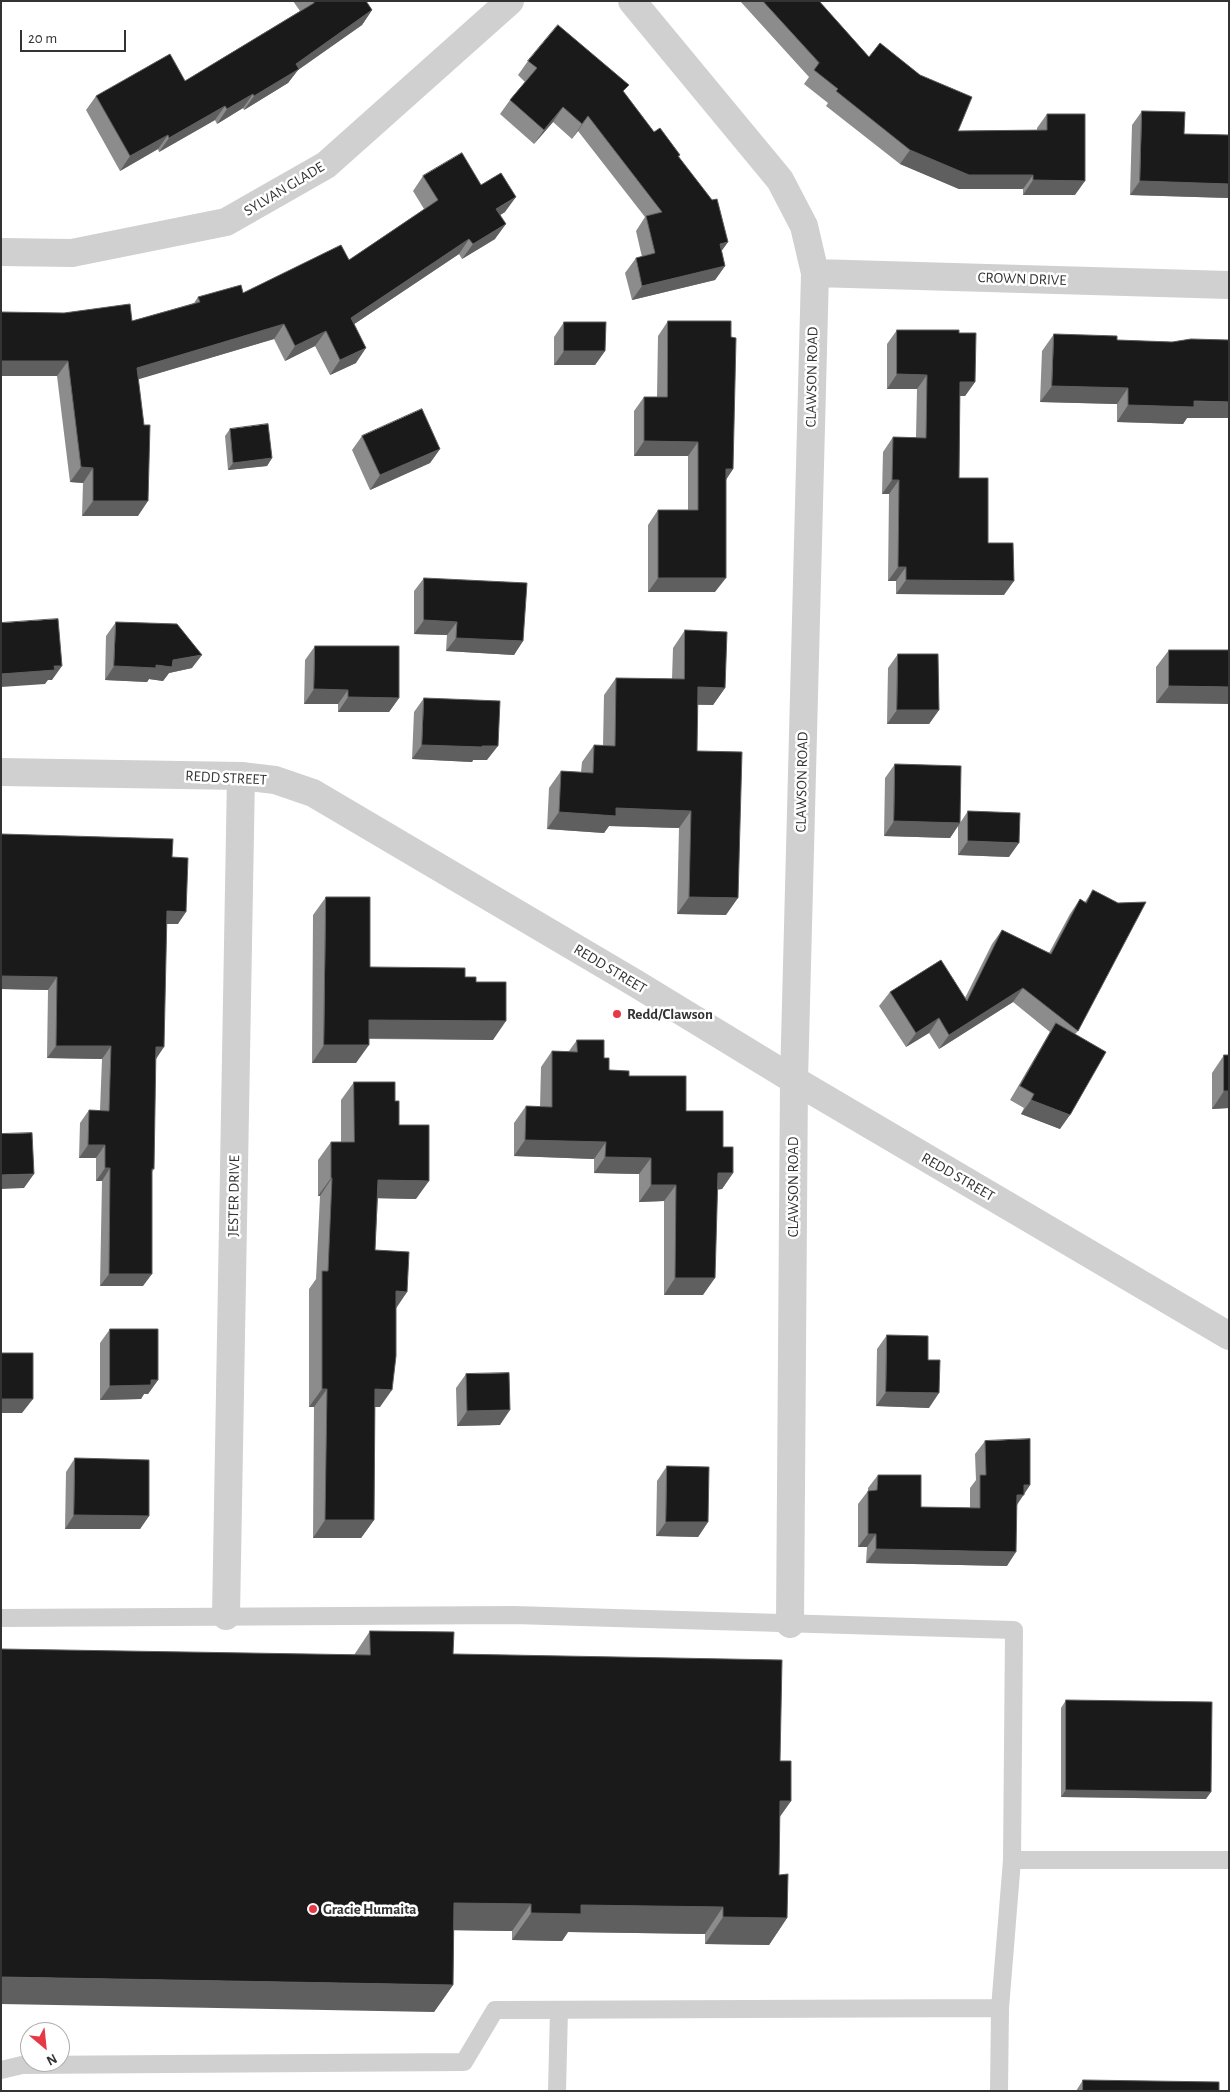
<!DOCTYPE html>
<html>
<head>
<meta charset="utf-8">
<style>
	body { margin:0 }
	#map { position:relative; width:1230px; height:2092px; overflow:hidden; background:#fff; font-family:"Alegreya Sans",sans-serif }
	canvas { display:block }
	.frame { position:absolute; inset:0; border:2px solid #333; pointer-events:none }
	.north { position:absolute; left:20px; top:2022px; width:50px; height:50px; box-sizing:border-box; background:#fff; border:1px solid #adadad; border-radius:50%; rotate:152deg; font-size:14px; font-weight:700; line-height:20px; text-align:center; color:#333 }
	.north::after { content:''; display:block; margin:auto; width:18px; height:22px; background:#e63946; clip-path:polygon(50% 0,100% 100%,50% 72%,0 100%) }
	.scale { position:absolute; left:20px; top:30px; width:106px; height:22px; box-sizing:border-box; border:2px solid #333; border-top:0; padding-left:6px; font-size:15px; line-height:18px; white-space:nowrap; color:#333; -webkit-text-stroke:4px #fff; paint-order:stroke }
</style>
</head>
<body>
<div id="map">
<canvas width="1230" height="2092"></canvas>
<div class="frame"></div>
<div class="north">N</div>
<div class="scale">20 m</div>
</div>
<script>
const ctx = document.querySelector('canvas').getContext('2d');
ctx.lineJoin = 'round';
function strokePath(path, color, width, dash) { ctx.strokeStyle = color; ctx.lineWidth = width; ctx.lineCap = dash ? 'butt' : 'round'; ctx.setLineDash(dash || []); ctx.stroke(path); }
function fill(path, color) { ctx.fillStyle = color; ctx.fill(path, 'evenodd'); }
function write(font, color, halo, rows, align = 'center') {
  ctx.font = font + ' "Alegreya Sans",sans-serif'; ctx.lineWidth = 5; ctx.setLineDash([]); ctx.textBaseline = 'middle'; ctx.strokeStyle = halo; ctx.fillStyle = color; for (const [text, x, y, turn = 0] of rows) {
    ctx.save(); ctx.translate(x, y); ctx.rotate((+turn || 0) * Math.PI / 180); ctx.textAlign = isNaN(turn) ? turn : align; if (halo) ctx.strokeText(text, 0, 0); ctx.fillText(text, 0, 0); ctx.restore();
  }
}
const service = new Path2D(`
	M1,1618L514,1615L1014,1630L1012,1860
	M1,2070L22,2065L464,2062L495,2010L1000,2008
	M557,2091L559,2010
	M999,2091L1000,2008L1012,1860H1229`);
const minor = new Path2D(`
	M632,1L780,180L804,226L815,273L794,1080L790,1624
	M1,252L72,253L226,222L326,165L510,1
	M815,273L1229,285
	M226,1616L241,776`);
const tertiary = new Path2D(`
	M1,772L241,776L275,780L313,793L635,983L794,1080L1229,1336`);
const wall = new Path2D(`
	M293,1H366L372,10L362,25L298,70L288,83L244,110L243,108L217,124L215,120L159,152L158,149L120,171L86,110L96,96L185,81L300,11Z
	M740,1H819L869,57L958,131L1037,130V128L1047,114L1075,195H1023V189H959L900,164L826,106L828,103L804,84L809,77Z
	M528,61L624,92L654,132L680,155L679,157L728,242L721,251L725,266L715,280L632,300L625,273L636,258L642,257L636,231L645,217L578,131L572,139L553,122L534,144L500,114L510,100L525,82L518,75Z
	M1142,111L1184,134L1229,135V198L1130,195L1132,125Z
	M423,176L481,185L505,212L500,215L495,239L462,259L459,254L354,324L356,363L330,375L315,346L285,361L274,339L138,379V516H82L83,483L70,482L57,376H1L132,321L194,303L198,297L243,293L349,260L424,209L413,191Z
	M668,321L733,469L726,480L715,592H648V525L658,510H688V456H634V411L644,397H657L658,336Z
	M564,322L605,351L595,365H554V337Z
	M897,330L959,333L975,382L965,396H960L959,478L988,543L1004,595L896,594V581H888L889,494H882L883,452L893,437H916L917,389H887V344Z
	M1054,334L1117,340L1172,342L1187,418L1183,424L1117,422V404L1040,402L1042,351Z
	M230,429L272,458L267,466L228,470L225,436Z
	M362,436L440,449L430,463L370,490L352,450Z
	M424,578L523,641L514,655L446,651L447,635L414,634V591Z
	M116,622L192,668L169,673L163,681L149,679L147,682L105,680L106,636Z
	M685,630L725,688L713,705H697V751L726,915L677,914L679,828L609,826L604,833L547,829L549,788L561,771L581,772L582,762L594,745L603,746L604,695L616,678L672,679L673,648Z
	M315,646L399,698L389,712H338V704H304L305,660Z
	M1169,650H1229L1156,703V667Z
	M898,654L939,710L929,724H887L888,668Z
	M424,698L487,760H473L472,762L412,759L414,712Z
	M895,764L960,823L950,838L884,836L885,778Z
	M968,811L1009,857L958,855V826Z
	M1,834L172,857L178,924H166L155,1059L154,1169L152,1172L143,1286H100L102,1181H96V1158H79L80,1123L89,1110H100L102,1059L47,1058L48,990L1,989Z
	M1093,890L1078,1031L1075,1034L1060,1129L1021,1114L1024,1108L1010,1100L1050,1032L1013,1002L939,1049L929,1033L906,1047L879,1006L890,992L965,998L992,944L1002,930L1049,953L1070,914L1080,899L1085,902Z
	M326,897L370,967L465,977L476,982L493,1040L369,1039L356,1063H312L313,915Z
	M577,1040L604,1058L609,1070L629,1076L686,1111L723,1147L733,1173L722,1189L717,1190L703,1295H664V1201L639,1202V1174L594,1173V1159L514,1156V1123L526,1106L540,1107L541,1067L552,1051H569Z
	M1224,1055L1229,1108L1212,1109V1073Z
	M354,1082L395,1101L399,1125L416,1199L378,1198L375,1250L407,1292L396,1307L380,1407H375L374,1520L361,1538H313L314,1407H309V1289L316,1279L320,1196H318V1160L331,1142H341V1100Z
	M110,1329L158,1380L148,1394H144L141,1399L100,1400V1343Z
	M887,1335L928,1360L929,1408L876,1406L877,1349Z
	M466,1374L500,1425L457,1426L456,1388Z
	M985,1441L1030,1485L1017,1505L1007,1566L866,1563L867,1547H858V1504L868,1491V1488L878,1475L921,1507L970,1508V1488L976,1480L975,1454Z
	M75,1458L149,1516L140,1529H65L66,1472Z
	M667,1466L708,1522L698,1537L656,1536L657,1481Z
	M370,1631L453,1654L780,1761L791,1801L780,1816L779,1875L787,1918L769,1945L705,1944V1934L568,1932L562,1941L512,1940V1931L454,1930L453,1985L434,2012L354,1655Z
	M1066,1700L1206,1799L1061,1797V1708Z
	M1083,2080L1219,2091H1076Z`);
const shadedWall = new Path2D(`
	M372,10L362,25L298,70L288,83L244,110L254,96L296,64Z
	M253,94L243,108L217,124L227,109Z
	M225,106L215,120L159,152L169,138Z
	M563,107L553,122L534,144L544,130Z
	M588,116L578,131L572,139L582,124Z
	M168,135L158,149L120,171L130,156Z
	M910,150L1033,175L1023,189H959L900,164Z
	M1033,180L1085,181L1075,195H1023Z
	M1140,181L1229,184V198L1130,195Z
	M516,197L505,212L486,224L496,209Z
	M506,224L495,239L462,259L473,244Z
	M469,239L459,254L341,333L351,318Z
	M728,242L718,256L720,244Z
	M725,266L715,280L632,300L642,286Z
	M284,324L274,339L126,383L137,368Z
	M326,331L315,346L285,361L295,346Z
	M366,348L356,363L330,375L340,360Z
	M564,351H605L595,365H554Z
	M1,361H68L57,376H1Z
	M897,374L927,375L917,389H887Z
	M960,382H975L965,396H950Z
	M1052,386L1128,388L1117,404L1040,402Z
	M1194,401L1229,402V418H1187L1183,424L1117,422L1128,405Z
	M644,441L698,442L688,456H634Z
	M440,449L430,463L370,490L380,475Z
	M272,458L267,466L228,470L233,463Z
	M81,467L93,468L83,483L70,482Z
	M726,469H733L723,484Z
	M892,480H899L889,494H882Z
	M93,501H148L138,516H82Z
	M898,567H906L896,581H888Z
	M658,578H726L715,592H648Z
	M906,580L1014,581L1004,595L896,594Z
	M424,620L457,622L447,635L414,634Z
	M456,638L523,641L514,655L446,651Z
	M202,655L192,668L169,673L163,681L149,679L147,682L105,680L114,666L156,665L173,660Z
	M54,666H62L52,680H48L45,684L1,687V674Z
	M1169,686L1229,687V704L1156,703Z
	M698,687L725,688L713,705L686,704Z
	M314,689L348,690L338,704H304Z
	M348,697L399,698L389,712H338Z
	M897,710H939L929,724H887Z
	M422,745L482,746H498L487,760H473L472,762L412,759Z
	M616,808L691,811L679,828L609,826L604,833L547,829L559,812Z
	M894,821L960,823L950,838L884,836Z
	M968,841L1019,843L1009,857L958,855Z
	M689,897L738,898L726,915L677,914Z
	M167,911L186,912L178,924H158Z
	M1,976L57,977L48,990L1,989Z
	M1023,988L1013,1002L939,1049L949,1035Z
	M939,1018L929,1033L906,1047L916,1033Z
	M369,1020L506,1021L493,1040L356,1038Z
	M324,1045H369L356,1063H312Z
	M56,1046H111L102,1059L47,1058Z
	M156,1047H164L156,1059Z
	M1224,1091H1229V1108L1212,1109Z
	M1031,1100L1070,1115L1060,1129L1021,1114Z
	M525,1140L606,1142L594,1159L514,1156Z
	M88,1145H105L96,1158H79Z
	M605,1157L651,1158L639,1174L594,1173Z
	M105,1168H110L102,1181H96Z
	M718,1173H733L722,1189L706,1190Z
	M34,1174L24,1188L1,1189V1175Z
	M331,1178H332L320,1196H318Z
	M378,1180L429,1181L416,1199L366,1198Z
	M651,1185H676L664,1201L639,1202Z
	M109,1274H152L143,1286H100Z
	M675,1278H715L703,1295H664Z
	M396,1291L407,1292L395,1310Z
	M151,1380H158L148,1394H144L141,1399L100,1400L110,1386Z
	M322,1389H327L314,1407H309Z
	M375,1389L392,1390L380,1407H362Z
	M886,1392L939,1393L929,1408L876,1406Z
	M1,1399H33L22,1413H1Z
	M510,1410L500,1425L457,1426L467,1411Z
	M1024,1485H1030L1014,1509H1008Z
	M74,1515L149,1516L140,1529H65Z
	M325,1520H374L361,1538H313Z
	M666,1522H708L698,1537L656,1536Z
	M868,1534H876L867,1547H858Z
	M876,1549L1016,1552L1007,1566L866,1563Z
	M1066,1790L1211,1792L1206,1799L1061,1797Z
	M780,1801H791L772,1828Z
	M454,1903L531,1904L512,1931L435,1930Z
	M581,1905L723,1907L705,1934L568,1932L562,1941L512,1940L531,1913Z
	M723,1917L787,1918L769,1945L705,1944Z
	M1,1977L453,1985L434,2012L1,2004Z`);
const building = new Path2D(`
	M313,1H366L372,10L296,64L299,69L254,96L253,94L227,109L225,106L169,138L168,135L130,156L96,96L170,54L185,81L314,3Z
	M763,1H819L869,57L880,43L920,75L972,97L958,131L1047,130V114H1085V181L1033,180V175H969L910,150L836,91L838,89L814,70L819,63Z
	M558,25L629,85L623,91L654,132L660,128L680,155L678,156L712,200L717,199L728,242L720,244L725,266L642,286L636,258L655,253L646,216L662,212L588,116L582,124L563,107L544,130L510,100L537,68L528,61Z
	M1142,111L1185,112L1184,134L1229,135V184L1140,181Z
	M462,153L481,185L501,173L516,197L496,209L506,224L473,244L469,239L351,318L366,348L340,360L326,331L295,346L284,324L137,368L144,425H150L148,501H93V468L81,467L68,361H1V312L64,313L130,304L132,321L200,302L198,297L241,285L243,293L341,245L349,260L438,200L423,176Z
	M668,321H731V337L736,338L733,469H726V578H658V510H698V442L644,441V397H667Z
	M564,322H606L605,351H564Z
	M897,330H959V333H976L975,382H960L959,478H988V543H1013L1014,581L906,580V567H898L899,480H892L893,437L926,438L927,375L897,374Z
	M1054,334L1117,336V340L1172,342L1191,339L1229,340V402L1194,401V407L1128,405V388L1052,386Z
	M422,409L440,449L380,475L362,436Z
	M268,424L272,458L233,463L230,429Z
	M424,578L527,583L523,641L456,638L457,622L424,620Z
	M58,619L62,666H54L55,670L1,674V623Z
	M116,622L177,624L202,655L173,660L172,667L156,665V668L114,666Z
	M685,630L727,632L725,688L698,687L697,751L742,752L738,898L689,897L691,811L616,808V816L559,812L561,771L593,773L594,745L615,746L616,678L684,679Z
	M315,646H399V698L348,697V690L314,689Z
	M1169,650H1229V687L1169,686Z
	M898,654H938L939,710H897Z
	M424,698L500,701L498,746H482V747L422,745Z
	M895,764L961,766L960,823L894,821Z
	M968,811L1020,813L1019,843L968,841Z
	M1,834L173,839L172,857L188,858L186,912L167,911L164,1047H156L154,1169H152V1274H109L110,1168H105V1145H88L89,1110L109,1111L111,1046H56L57,977L1,976Z
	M1093,890L1118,903L1146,902L1078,1031L1023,988L949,1035L939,1018L916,1033L890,992L941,960L967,1001L1002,930L1051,954L1080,899L1086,903Z
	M326,897H370V967L465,968V977H476V982H506V1021L369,1020V1045H324Z
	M1056,1023L1106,1052L1070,1115L1031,1100L1034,1094L1020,1086Z
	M577,1040H604V1058H609V1070L629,1071V1076H686V1111H723V1147H733V1173H718L715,1278H675L676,1185H651V1158L605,1157L606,1142L525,1140L526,1106L552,1107V1051L577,1052Z
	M1224,1055H1229V1091H1224Z
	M354,1082H395V1101H399V1125H429V1181L378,1180L375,1250L409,1252L407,1292L396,1291V1356L392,1390L375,1389L374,1520H325L327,1389H322V1271H328L332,1178H331V1142H354Z
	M32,1133L34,1174L1,1175V1134Z
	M110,1329H158V1380H151V1385L110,1386Z
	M887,1335L928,1336V1360H940L939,1393L886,1392Z
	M1,1353H33V1399H1Z
	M509,1373L510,1410L467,1411L466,1374Z
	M1030,1439V1485H1024V1495H1017L1016,1552L876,1549V1534H868V1491L877,1490L878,1475H921V1507L980,1508V1475H986L985,1441Z
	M75,1458L149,1460V1516L74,1515Z
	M667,1466L709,1467L708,1522H666Z
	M370,1631L454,1632L453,1654L782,1660L780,1761H791V1801H780L779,1875L788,1874L787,1918L723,1917V1907L581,1905V1914L531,1913V1904L454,1903L453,1985L1,1977V1649L370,1655Z
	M1066,1700L1212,1702L1211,1792L1066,1790Z
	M1083,2080L1219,2082V2091H1083Z`);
const markers = [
	[617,1014,5,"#e63946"],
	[313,1909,5,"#e63946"]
];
const streetNames = [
	["SYLVAN GLADE",284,189,-31],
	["CROWN DRIVE",1022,279,2],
	["CLAWSON ROAD",812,377,-89],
	["REDD STREET",226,778,3],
	["CLAWSON ROAD",802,782,-89],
	["REDD STREET",610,969,31],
	["REDD STREET",958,1177,30],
	["CLAWSON ROAD",793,1187,-90],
	["JESTER DRIVE",234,1196,-89]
];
const poiNames = [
	["Redd/Clawson",627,1014],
	["Gracie Humaita",323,1909]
];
strokePath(service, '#d0d0d0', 18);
strokePath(minor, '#d0d0d0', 28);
strokePath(tertiary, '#d0d0d0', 28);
fill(wall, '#8c8c8c');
fill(shadedWall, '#5f5f5f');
fill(building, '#1a1a1a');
strokePath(building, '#5f5f5f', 1);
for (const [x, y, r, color] of markers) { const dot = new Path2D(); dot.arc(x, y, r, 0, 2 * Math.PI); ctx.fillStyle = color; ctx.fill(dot); strokePath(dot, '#fff', 2); }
write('15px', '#333', '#fff', streetNames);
write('bold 15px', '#333', '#fff', poiNames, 'left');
</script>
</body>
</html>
